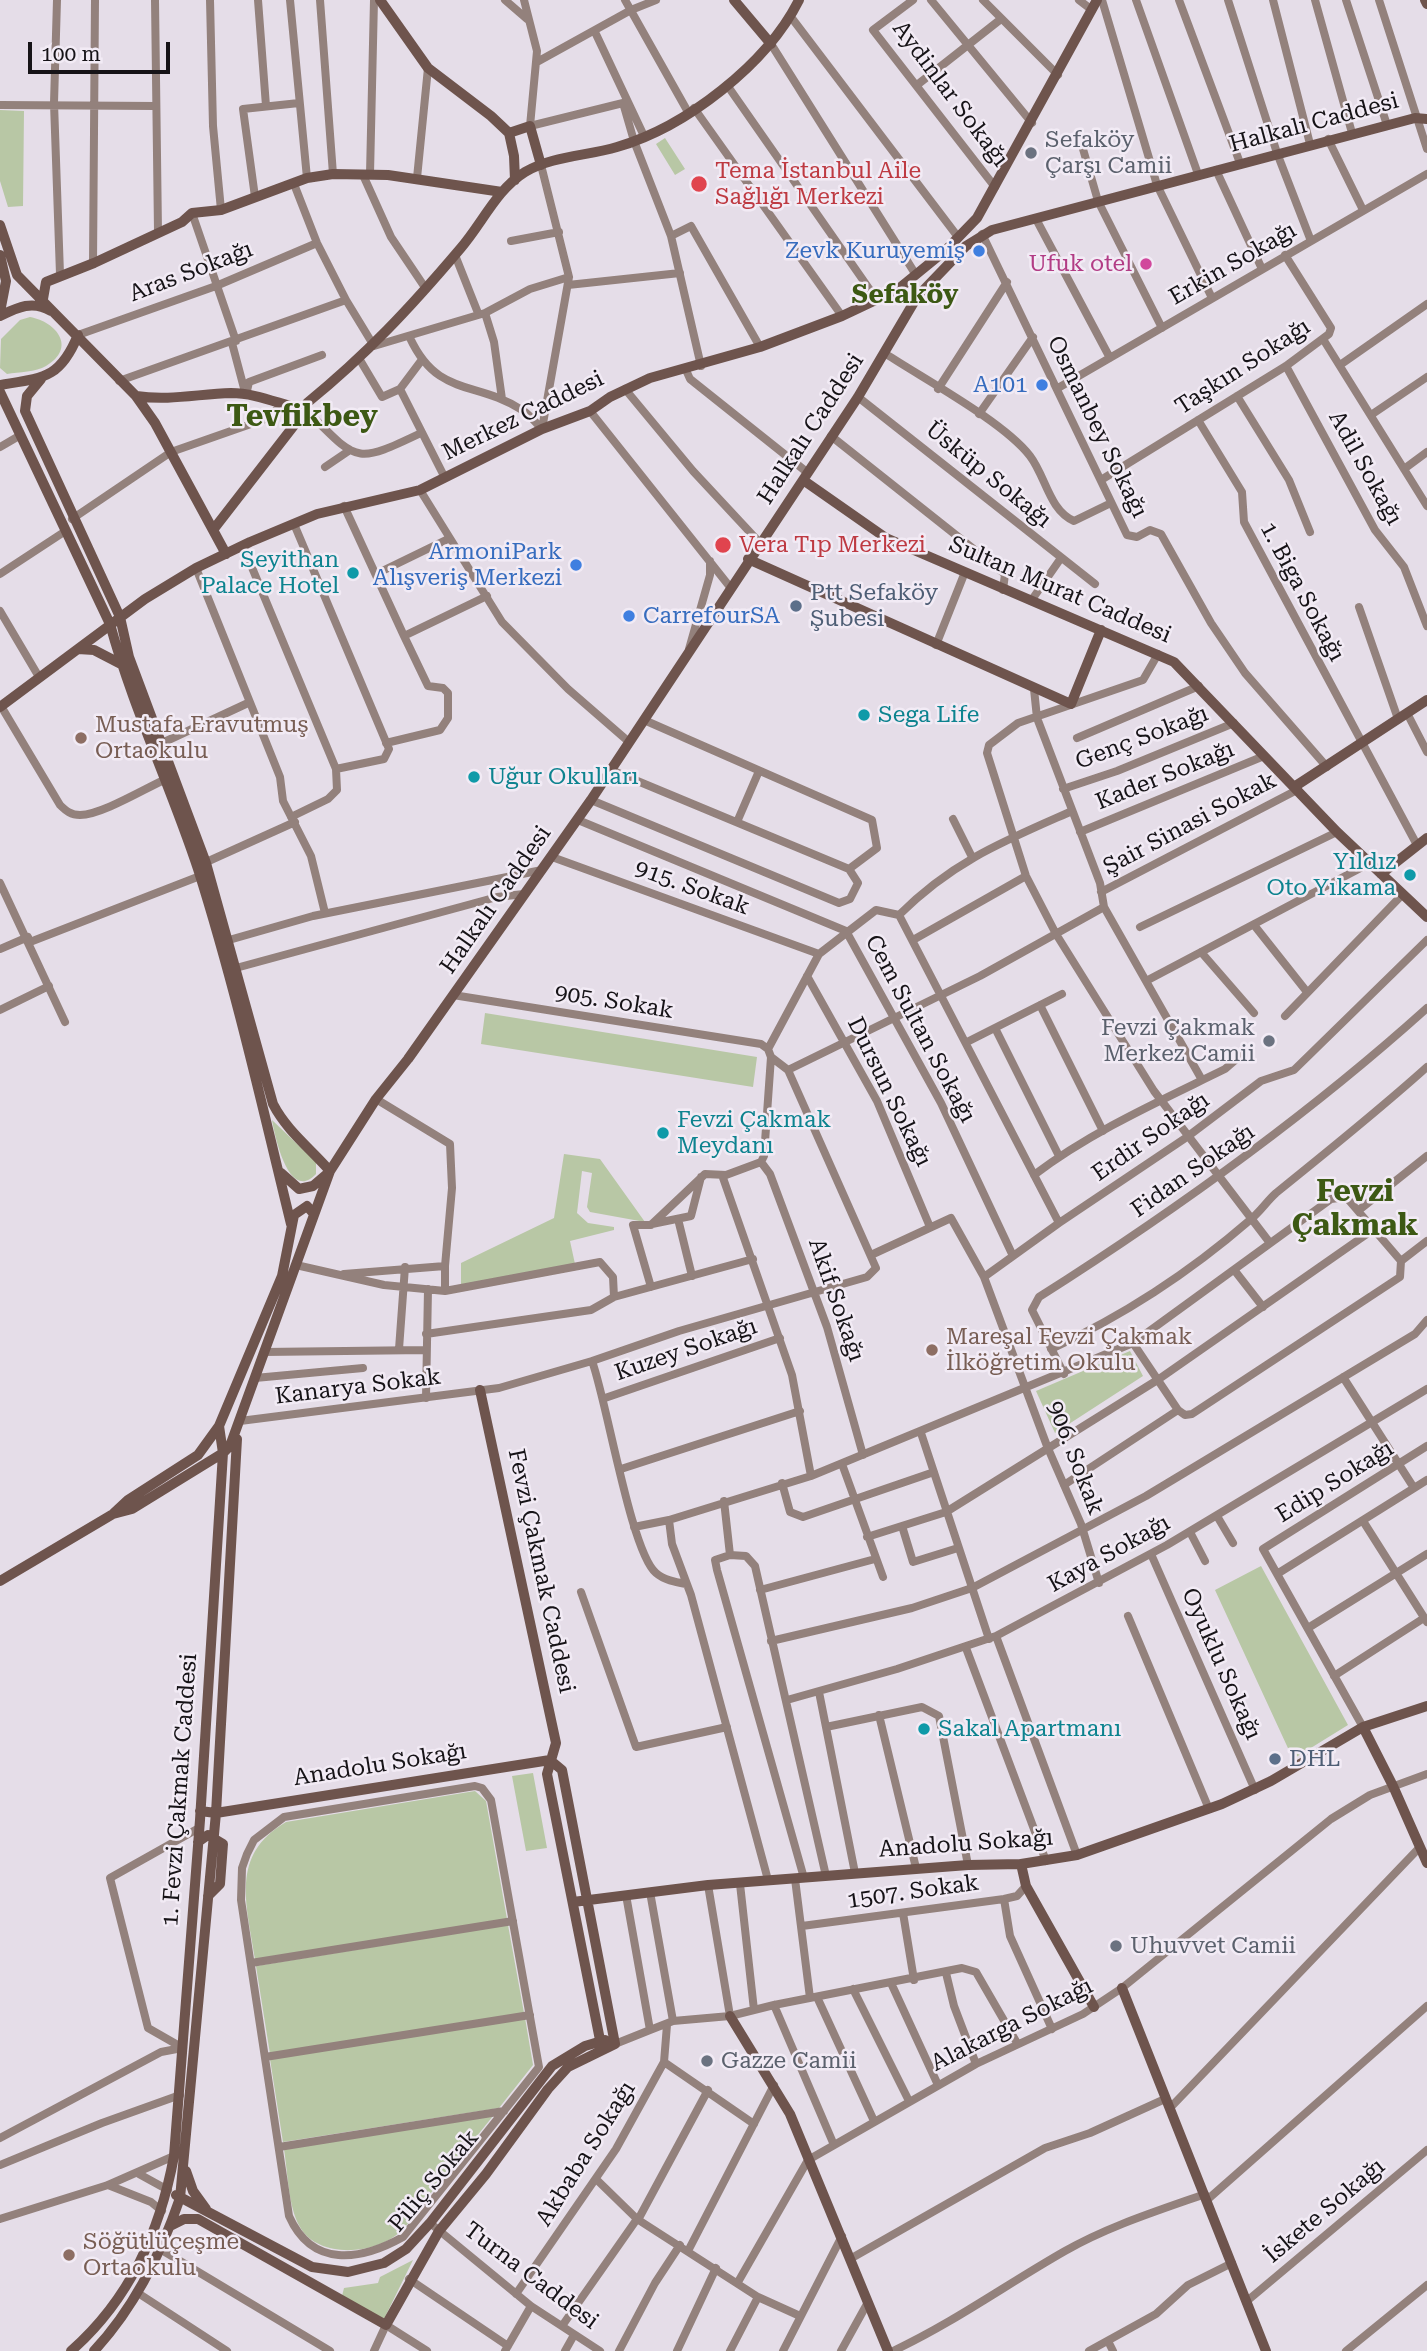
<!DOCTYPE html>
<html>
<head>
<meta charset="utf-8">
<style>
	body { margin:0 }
	#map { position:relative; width:1427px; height:2351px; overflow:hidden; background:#e5dde8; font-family:"Roboto Serif",serif }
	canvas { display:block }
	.scale { position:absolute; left:28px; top:42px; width:142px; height:32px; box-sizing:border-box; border:4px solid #161317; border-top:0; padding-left:9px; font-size:21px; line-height:24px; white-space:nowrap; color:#161317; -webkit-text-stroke:5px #f2ebf5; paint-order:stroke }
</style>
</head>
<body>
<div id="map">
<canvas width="1427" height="2351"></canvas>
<div class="scale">100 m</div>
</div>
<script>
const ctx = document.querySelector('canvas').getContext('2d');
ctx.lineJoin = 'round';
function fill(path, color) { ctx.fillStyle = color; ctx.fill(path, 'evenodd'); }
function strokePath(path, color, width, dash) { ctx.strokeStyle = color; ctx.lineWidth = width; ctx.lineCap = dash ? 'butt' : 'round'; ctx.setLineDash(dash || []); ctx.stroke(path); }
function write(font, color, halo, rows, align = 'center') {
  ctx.font = font + ' "Roboto Serif",serif'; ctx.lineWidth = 5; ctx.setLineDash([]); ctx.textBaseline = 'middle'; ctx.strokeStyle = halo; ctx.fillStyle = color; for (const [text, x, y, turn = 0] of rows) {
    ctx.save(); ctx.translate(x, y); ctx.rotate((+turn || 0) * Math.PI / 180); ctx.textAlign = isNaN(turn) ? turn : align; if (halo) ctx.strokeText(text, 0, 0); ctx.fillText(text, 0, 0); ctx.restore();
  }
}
const green = new Path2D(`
	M0,110L24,111L23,206L8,207L0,181Z
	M665,138L685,169L675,175L656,144Z
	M30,317C57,322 77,348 46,366C36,372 19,372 7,374L0,368L1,339L20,320Z
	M485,1013L757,1057L753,1087L481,1044Z
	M272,1120L316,1162V1174C289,1203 275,1137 272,1120Z
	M564,1154L600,1159L645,1222L590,1212L587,1207L592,1173L582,1171L577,1213L588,1223L614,1227V1230L570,1241L575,1264L461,1287V1263L554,1218Z
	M1130,1351L1143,1376L1055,1433L1036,1391Z
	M1261,1566L1348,1725L1293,1759L1215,1590Z
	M533,1773L547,1848L526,1851L512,1776Z
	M475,1791L486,1801L507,1919L255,1959C247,1905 229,1855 286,1822Z
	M508,1925L524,2013L270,2054L256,1966Z
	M525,2018L533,2065L499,2108L283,2142L270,2059Z
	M493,2116C471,2143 449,2171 426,2199C418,2210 410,2223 400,2232C375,2255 318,2259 300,2227C288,2206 288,2174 284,2149Z
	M413,2260L384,2319L342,2296L344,2288L378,2283L380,2277Z`);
const street = new Path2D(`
	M57,0L54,103L60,274
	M155,0L158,231
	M210,0L213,126L221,210
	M258,0L266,106
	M290,0L307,178
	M320,0L333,174
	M505,0L527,19
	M524,0L537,51L530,126L623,103L634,141L671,236L691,226L760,347
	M625,0L688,112
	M913,0L873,30L995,187
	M931,0L1032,123
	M983,0L1058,75
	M1079,0L1092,10
	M1102,0L1157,185L1212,298
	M1136,0L1198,174
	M1179,0L1240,163
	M1228,0L1277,153L1311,241
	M1273,0L1310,144
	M1315,0L1352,133
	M1346,0L1387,125
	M1379,0L1427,149
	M791,17L958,237
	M595,32L644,136
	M771,44L916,275
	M537,62L631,10L656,0
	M727,85L877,300
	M917,85L1001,19
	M0,105L156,106
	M694,108L842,316
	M1328,139L1363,210
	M1083,149L1098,201L1162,328
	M541,165L569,277L542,429
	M1216,170L1262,269
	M370,174L374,0
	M363,175L391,237L426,289
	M417,178L428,68
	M255,197L243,109L299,103
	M192,213L236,341
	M1036,219L1110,358
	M982,234L1127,535L1137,537L1150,530L1161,534L1211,623L1245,673L1327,767
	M671,236L701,366
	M511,241L559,232
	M455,255L478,313
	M93,264L95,0
	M568,285L680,273
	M346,300L374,346L485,313L530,289L569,277
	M485,313L494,342L502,399
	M78,335L216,286L317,243
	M410,338C438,398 476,380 522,410C529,414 536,423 542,429
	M1323,339L1427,506
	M232,343L245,392
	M886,354C924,379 1004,422 1030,456C1046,477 1049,510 1074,521L1111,503
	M360,360L382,397L400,389
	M1340,365L1427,304
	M1286,366L1375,530L1404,567L1427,626
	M686,370L690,379L808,473
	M119,381L346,300L317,243L294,184
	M1058,388L1427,174
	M400,389L445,478
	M400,389L421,361
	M625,389L693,471L760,543
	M938,389L1007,282
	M246,395L249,382L322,355
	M1237,396L1289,480L1310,532
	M858,397L1095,584
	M306,410C358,462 354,465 421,433
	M590,411L730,587
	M979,414L1033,337
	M1371,415L1427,377
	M1198,420L1242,492L1244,522L1417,845
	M831,436L1005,574L1003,590
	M0,447L19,436
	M325,467L350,450
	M1404,469L1427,452
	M1101,480L1286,366L1329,334L1331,328L1285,255
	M420,490L502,622L568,689L629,742
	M344,506L404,636L487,596
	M72,519L171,452L268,418L281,405
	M294,524L389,749L384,759L336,769
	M243,546L336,769L337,790L328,799L291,817
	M196,568L280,777L283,801L311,856L325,913
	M0,574L64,532
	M376,574L448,539
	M1031,601L1061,558
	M1359,607L1398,719
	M0,611L39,677
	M936,645L965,572
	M689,649L710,575V561
	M1158,654L1143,680L1018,723L989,745L987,753L1026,876L1056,934L1154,1091L1270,1243
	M1034,689L1037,718L1100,883L1104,907L1202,1080
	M1,706L60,805C66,811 71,815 80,815C101,815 144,789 164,780
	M1407,713L1427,752
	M644,720L872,820L877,848L849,869
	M1077,738L1199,686
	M162,743L248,703
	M386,743L440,730L448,718V693L443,688L428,686L404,636
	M1063,789L1117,771L1234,723
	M591,800L839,903L850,899L858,883L849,869L611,770
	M953,819L972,857
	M578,820L846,931L941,1103L1013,1256
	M737,822L759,771
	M1080,832L1264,756
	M552,857L819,954
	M202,864L295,822
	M0,883L65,1022
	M1101,892L1297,790
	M899,915C953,861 1004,841 1072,811
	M1254,925L1307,992
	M1140,927L1337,832
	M229,940L313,916L542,870
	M913,940L1026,876
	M30,942L200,876
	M0,949L28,937
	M1201,952L1254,1013
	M236,968L497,897L524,894
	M807,976L877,1101L930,1227
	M1146,981L1370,863
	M453,995L761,1044L768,1049
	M1040,1005L1103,1131
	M0,1010L49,986
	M1285,1016L1402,895
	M995,1028L1059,1156
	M967,1042L1062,994
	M788,1070L980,976L1104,907
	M761,1162L770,1174L827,1327L863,1455
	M722,1175L792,1375L811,1476
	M1034,1175C1092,1131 1160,1101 1225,1069L1240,1056
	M1359,1210L1427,1156
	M678,1219L692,1276
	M652,1224L691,1216L701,1177
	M871,1255L951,1218L984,1277L1047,1446L1081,1524L1099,1583
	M1401,1261L1427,1241
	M296,1265L384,1285L445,1291L600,1262L613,1277L614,1297L591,1310L426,1334
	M1235,1271L1263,1307
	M344,1274L445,1266L452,1188L450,1144L376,1099
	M984,1277L1059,1223L1187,1137L1261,1081L1294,1070L1427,940
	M651,1287L633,1225H651L705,1174L726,1175L761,1162L764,1156L771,1057L768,1049L819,954L876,910L899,915L1059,1223
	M445,1291V1266
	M614,1297L753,1259
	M399,1349L405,1267
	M1051,1349C1123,1316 1190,1272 1250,1220C1260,1212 1267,1201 1276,1193C1327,1152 1378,1111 1427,1067
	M264,1352L426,1350
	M592,1361L679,1331L867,1277L876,1268L788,1070L771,1057
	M1064,1374L1032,1310L1039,1297C1176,1210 1306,1117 1427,1008
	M1343,1377L1414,1488
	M255,1378L363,1368
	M426,1398L428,1289
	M605,1398L780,1338
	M240,1421L499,1388L592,1361C607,1402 631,1552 656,1573C664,1580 675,1582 686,1584
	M921,1433L989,1639
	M842,1464L883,1577
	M621,1469L800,1411
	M782,1483L790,1512L803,1517L934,1472
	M1064,1485L1178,1410
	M724,1501L730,1555
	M1217,1516L1233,1543
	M669,1520L672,1544L691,1595L768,1880
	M1363,1521L1427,1622
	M902,1526L913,1562L958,1548
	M634,1527L669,1520L811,1476L1133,1343L1331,1199L1346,1197L1401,1261L1400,1277L1192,1414L1185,1415L1178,1410L1133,1343
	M1190,1532L1205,1561
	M867,1537L946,1512L1159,1379L1374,1229
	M1151,1554L1255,1790
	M1277,1574L1427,1480
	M760,1590L875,1559
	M581,1592L636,1747L727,1727
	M1128,1616L1209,1809
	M1308,1628L1427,1554
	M996,1636L1077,1855
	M771,1641L912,1608L972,1588L1146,1496L1415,1334L1427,1320
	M966,1648L1046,1861
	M1334,1676L1424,1618
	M819,1692L855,1873
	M787,1700L897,1669L996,1636L1167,1545L1427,1389
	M879,1715L916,1868
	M826,1727L922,1707L939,1716L968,1865
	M1363,1727L1263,1549L1427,1446
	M475,1786L482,1788L491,1800L539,2067L403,2237C360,2261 312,2268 289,2216L241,1900L242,1868L247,1854L254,1840L284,1817Z
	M804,1878L717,1570L715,1560L730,1555L746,1556L755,1566L826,1876
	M795,1879L810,1998
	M740,1884L754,2010
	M708,1885L730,2016
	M650,1892L673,2021
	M626,1895L650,2030L673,2021L730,2016L774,2005L962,1968L976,1972L1017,2043
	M1004,1899L1010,1936L1052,2029
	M903,1913L914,1980
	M802,1926L1004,1899L1017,1896L1026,1886
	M251,1963L513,1921
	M946,1973L954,2006L976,2064
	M891,1983L938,2085
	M853,1989L909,2101
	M817,1997L874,2121
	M774,2005L834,2145
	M615,2044L650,2030
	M183,2048L148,2028L110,1878L199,1828
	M265,2057L530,2015
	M664,2062L754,2124
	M1170,2108L1420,1847
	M0,2138L161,2052L182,2048
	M279,2147L504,2111
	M0,2165L102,2123L180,2095
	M139,2174L168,2190
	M597,2180L637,2219L758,2297L800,2316
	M108,2185L151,2202L162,2211
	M1207,2200L1427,2006
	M639,2218L708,2090
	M0,2219L108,2185L174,2156
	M430,2223L531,2306L600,2351
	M160,2249L330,2351
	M688,2251L774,2085
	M850,2259L1045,2148L1090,2133L1165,2099
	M409,2279L508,2346
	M738,2282L808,2160L976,2064L1083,2014L1122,1988L1331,1819L1370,1795L1427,1774
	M138,2293L227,2351
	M516,2294L616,2149L664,2062L667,2025
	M1247,2301L1427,2150
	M562,2326L637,2219
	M1108,2341L1113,2351
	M374,2351L386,2325L427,2351
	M505,2351L531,2306
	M565,2351L574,2335
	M619,2351L655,2283L680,2245
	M677,2351L716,2268
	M730,2351L758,2297
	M783,2351L842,2236
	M841,2351L867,2304
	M893,2351C953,2323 1007,2284 1065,2251C1109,2226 1157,2211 1205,2194
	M1089,2351L1156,2314L1188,2285L1232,2263
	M1346,2351L1427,2285`);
const secondary = new Path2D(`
	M380,0L428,68L491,116L509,133L514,156L515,180
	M734,0L771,44
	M1425,0L1427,4
	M509,133L530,126L541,165
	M0,225L17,275L136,396L155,423L226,554
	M0,255L6,281L0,312
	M43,299L46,282L94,263L182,222L192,213L221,210L307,178L333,174L388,175L502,192
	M0,316C18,307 33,300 51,311
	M41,379L27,396L25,411L120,617L129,657L206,863L273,1104C287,1131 310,1148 330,1171
	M0,385C43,378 60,379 78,335
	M0,392L110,624C133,708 171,787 198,869C235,986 262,1105 291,1224
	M136,396C169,401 198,394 231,393C257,393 281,405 306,410
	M803,480L886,538L1174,662L1337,832L1427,917
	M213,530L306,410L307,403C367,354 410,308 460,249C482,224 496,190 525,172C552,156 587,156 617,147C686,127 767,64 799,0
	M748,559L1071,704L1101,630
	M78,649L94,650L121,664
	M0,707L145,599L196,568L250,542L317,514L420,490L542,429L590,411L610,397L650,378L760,347L842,316L897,290L946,250L977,218L1097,0
	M1294,787L1427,700
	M1381,874L1427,838
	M281,1173L299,1189L313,1186L327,1174
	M480,1390L556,1743L547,1774L602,2050
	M113,1514L132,1509L223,1453L230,1446L330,1171L376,1099L408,1059L591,800L858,397L917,297L966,246L992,230L1415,118L1427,119
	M0,1581L113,1514L128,1500L198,1455L219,1426L282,1276L294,1215L307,1206L314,1214
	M1363,1727L1393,1786L1427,1863
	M198,1842L208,1835L223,1844L220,1884L208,1896
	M1021,1864L1026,1886L1094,2007
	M573,1902L708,1885L968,1865L1021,1864L1077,1855L1222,1804L1271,1781L1363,1727L1427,1706
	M1122,1988L1266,2351
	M730,2016L790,2114L888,2351
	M186,2171L193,2191L206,2209
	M176,2195L312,2267L348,2272L384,2263L406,2249L430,2223L552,2066L585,2046L605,2040
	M170,2226L184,2219H198L386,2325L439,2231L486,2174L548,2089L568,2067L615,2044L562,1770L550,1760L216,1813L200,1811
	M71,2351C130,2299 160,2232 174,2156L200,1820L223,1453L219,1426
	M94,2351C134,2308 161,2254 180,2198L216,1813L237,1439`);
const markers = [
	[1031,153,7,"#6b7280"],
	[699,184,9,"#e0444e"],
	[979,251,7,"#3f7fe0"],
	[1146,264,7,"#d1479c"],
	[1042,385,7,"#3f7fe0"],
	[723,545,9,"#e0444e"],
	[576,565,7,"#3f7fe0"],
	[353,573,7,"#0f9aa8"],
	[796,606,7,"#5c6f8a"],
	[629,616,7,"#3f7fe0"],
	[864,715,7,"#0f9aa8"],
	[81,738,7,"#8d6e63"],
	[474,777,7,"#0f9aa8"],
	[1410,875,7,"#0f9aa8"],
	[1269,1041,7,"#6b7280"],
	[663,1133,7,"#0f9aa8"],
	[932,1350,7,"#8d6e63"],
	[924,1729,7,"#0f9aa8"],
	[1275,1759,7,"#5c6f8a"],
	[1116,1946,7,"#6b7280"],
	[707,2061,7,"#6b7280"],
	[69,2255,7,"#8d6e63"]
];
const streetNames = [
	["Aydinlar Sokağı",950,94,53],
	["Halkalı Caddesi",1314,123,-15],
	["Erkin Sokağı",1233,264,-30],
	["Aras Sokağı",191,272,-21],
	["Taşkın Sokağı",1243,367,-33],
	["Merkez Caddesi",523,416,-26],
	["Osmanbey Sokağı",1097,427,64],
	["Halkalı Caddesi",811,429,-57],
	["Adil Sokağı",1365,468,61],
	["Üsküp Sokağı",988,475,39],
	["Sultan Murat Caddesi",1060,590,23],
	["1. Biga Sokağı",1302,592,62],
	["Genç Sokağı",1142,738,-21],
	["Kader Sokağı",1165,776,-22],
	["Şair Sinasi Sokak",1190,824,-28],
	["915. Sokak",692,888,20],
	["Halkalı Caddesi",496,900,-55],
	["905. Sokak",614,1002,9],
	["Cem Sultan Sokağı",920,1029,62],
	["Dursun Sokağı",889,1092,64],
	["Erdir Sokağı",1151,1137,-35],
	["Fidan Sokağı",1193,1171,-35],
	["Akif Sokağı",836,1300,71],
	["Kuzey Sokağı",686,1350,-19],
	["Kanarya Sokak",358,1387,-7],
	["906. Sokak",1075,1458,69],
	["Edip Sokağı",1335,1482,-32],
	["Kaya Sokağı",1109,1554,-29],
	["Fevzi Çakmak Caddesi",541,1571,78],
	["Oyuklu Sokağı",1221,1664,66],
	["Anadolu Sokağı",380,1765,-9],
	["1. Fevzi Çakmak Caddesi",180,1790,-86],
	["Anadolu Sokağı",966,1844,-4],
	["1507. Sokak",913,1892,-8],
	["Alakarga Sokağı",1012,2025,-27],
	["Akbaba Sokağı",586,2154,-58],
	["Piliç Sokak",434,2181,-50],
	["İskete Sokağı",1325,2211,-40],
	["Turna Caddesi",531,2276,37]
];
const worshipNames = [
	["Sefaköy",1045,140],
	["Çarşı Camii",1045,166],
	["Fevzi Çakmak",1255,1028,"right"],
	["Merkez Camii",1255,1054,"right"],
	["Uhuvvet Camii",1130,1946],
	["Gazze Camii",721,2061]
];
const healthNames = [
	["Tema İstanbul Aile",715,171],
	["Sağlığı Merkezi",715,197],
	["Vera Tıp Merkezi",739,545]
];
const shopNames = [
	["Zevk Kuruyemiş",965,251],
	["A101",1028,385],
	["ArmoniPark",562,552],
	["Alışveriş Merkezi",562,578],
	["CarrefourSA",643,616,"left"]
];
const hotelNames = [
	["Ufuk otel",1132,264]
];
const cultureNames = [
	["Seyithan",339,560,"right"],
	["Palace Hotel",339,586,"right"],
	["Sega Life",878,715],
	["Uğur Okulları",488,777],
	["Yıldız",1396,862,"right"],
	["Oto Yıkama",1396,888,"right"],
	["Fevzi Çakmak",677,1120],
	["Meydanı",677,1146],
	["Sakal Apartmanı",938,1729]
];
const serviceNames = [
	["Ptt Sefaköy",810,593],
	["Şubesi",810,619],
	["DHL",1289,1759]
];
const educationNames = [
	["Mustafa Eravutmuş",95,725],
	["Ortaokulu",95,751],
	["Mareşal Fevzi Çakmak",946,1337],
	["İlköğretim Okulu",946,1363],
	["Söğütlüçeşme",83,2242],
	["Ortaokulu",83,2268]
];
const quarterNames = [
	["Sefaköy",905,295]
];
const districtNames = [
	["Tevfikbey",302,417],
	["Fevzi",1355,1192],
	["Çakmak",1355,1226]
];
fill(green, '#b8c7a5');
strokePath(street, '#93817c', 8);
strokePath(secondary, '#6e544d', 10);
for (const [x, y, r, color] of markers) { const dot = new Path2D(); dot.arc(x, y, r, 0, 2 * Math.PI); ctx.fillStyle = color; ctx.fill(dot); strokePath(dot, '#f2ebf5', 2.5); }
write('23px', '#161317', '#f2ebf5', streetNames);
write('23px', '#5b616d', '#f2ebf5', worshipNames, 'left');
write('23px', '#be3a42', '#f2ebf5', healthNames, 'left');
write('23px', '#366cbe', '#f2ebf5', shopNames, 'right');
write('23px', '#b23c85', '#f2ebf5', hotelNames, 'right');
write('23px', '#0d838f', '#f2ebf5', cultureNames, 'left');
write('23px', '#4e5e75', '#f2ebf5', serviceNames, 'left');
write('23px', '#785e54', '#f2ebf5', educationNames, 'left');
write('bold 26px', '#3d5914', '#f2ebf5', quarterNames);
write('bold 30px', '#3d5914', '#f2ebf5', districtNames);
</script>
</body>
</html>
